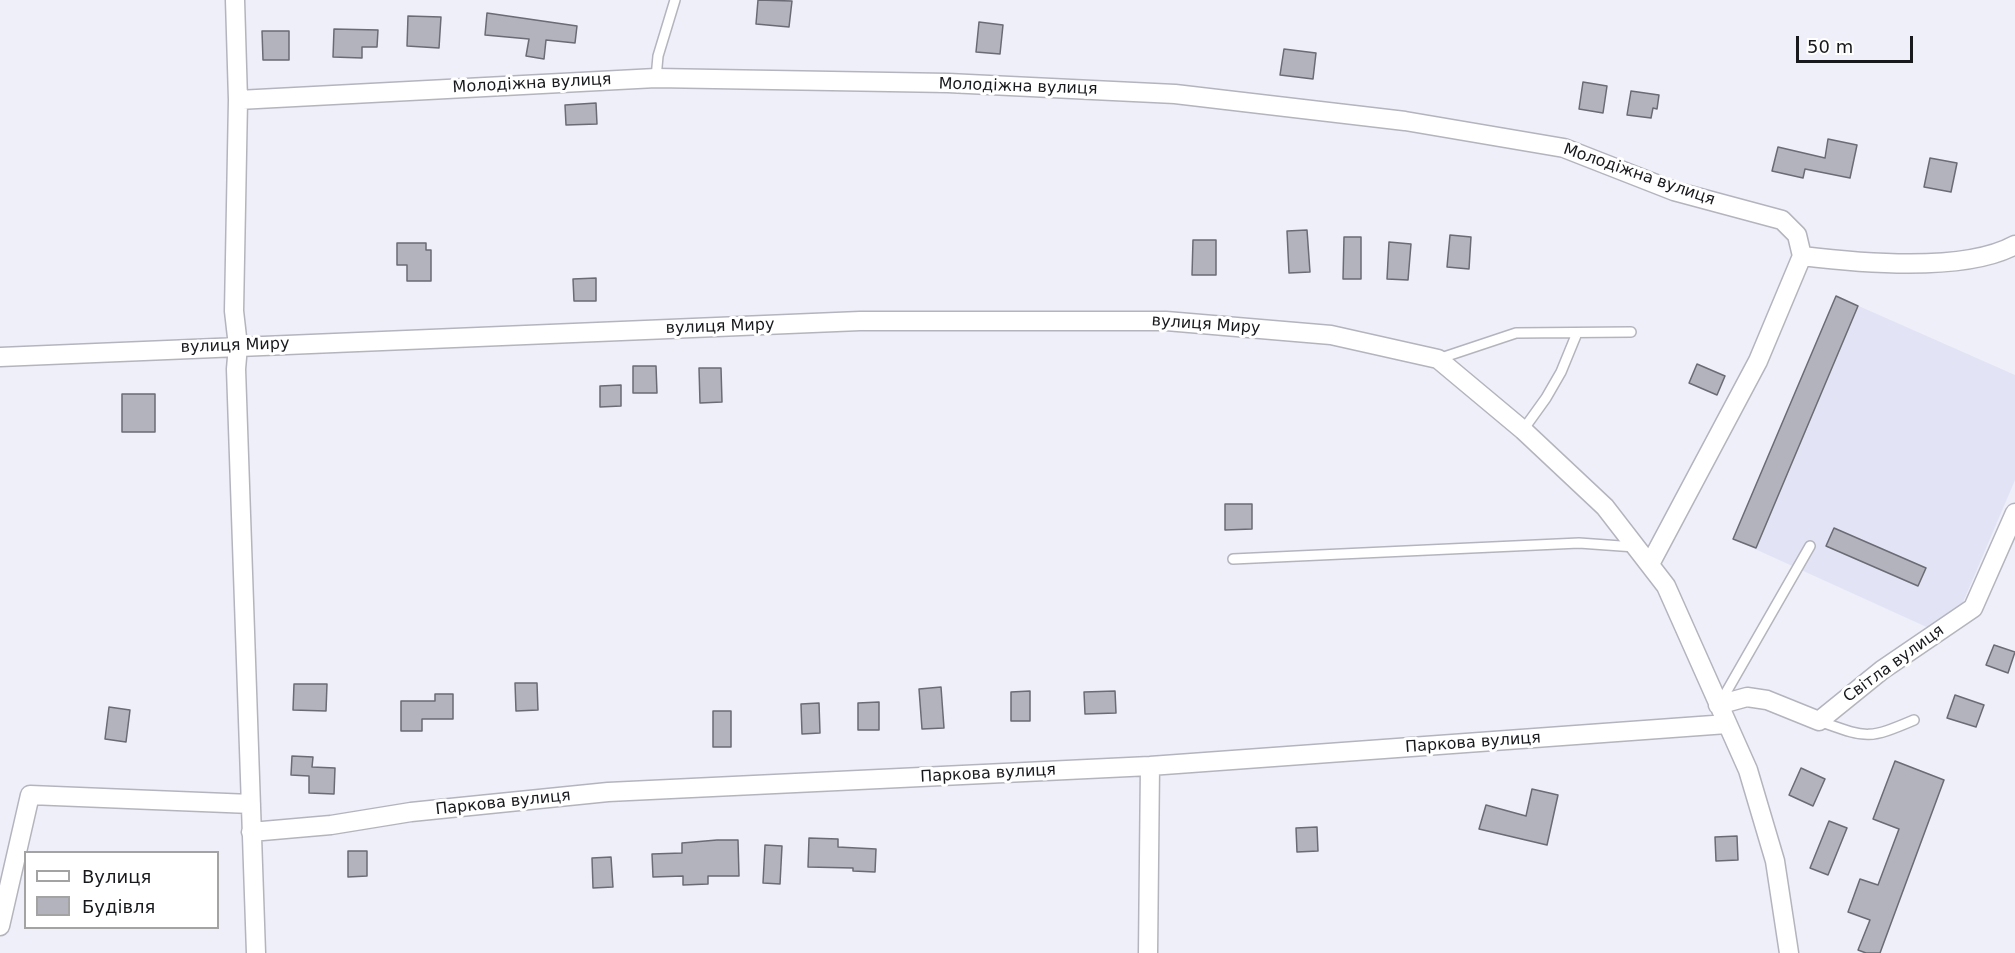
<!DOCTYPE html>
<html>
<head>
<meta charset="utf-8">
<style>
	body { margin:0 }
	#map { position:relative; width:2015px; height:953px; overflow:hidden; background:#efeffa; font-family:"DejaVu Sans",sans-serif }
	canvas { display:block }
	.legend { position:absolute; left:24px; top:851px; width:195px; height:78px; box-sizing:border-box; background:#fff; border:2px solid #a3a3a4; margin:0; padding:8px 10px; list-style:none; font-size:18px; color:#18191c }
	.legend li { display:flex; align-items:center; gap:12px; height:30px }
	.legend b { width:30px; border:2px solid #a3a3a4 }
	.scale { position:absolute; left:1796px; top:36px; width:117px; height:27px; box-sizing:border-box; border:3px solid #18191c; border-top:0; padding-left:8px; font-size:18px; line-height:21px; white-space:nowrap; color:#18191c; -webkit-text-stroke:4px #fff; paint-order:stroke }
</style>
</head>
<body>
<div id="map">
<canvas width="2015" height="953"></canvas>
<ul class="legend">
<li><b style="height:8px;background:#fff"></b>Вулиця</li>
<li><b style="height:16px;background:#b2b3bd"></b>Будівля</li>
</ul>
<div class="scale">50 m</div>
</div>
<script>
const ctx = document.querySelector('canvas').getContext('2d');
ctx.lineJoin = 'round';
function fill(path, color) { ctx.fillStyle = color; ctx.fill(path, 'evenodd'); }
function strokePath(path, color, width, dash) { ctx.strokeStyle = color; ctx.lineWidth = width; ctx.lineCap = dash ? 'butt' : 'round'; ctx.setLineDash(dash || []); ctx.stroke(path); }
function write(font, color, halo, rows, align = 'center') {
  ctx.font = font + ' "DejaVu Sans",sans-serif'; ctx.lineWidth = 6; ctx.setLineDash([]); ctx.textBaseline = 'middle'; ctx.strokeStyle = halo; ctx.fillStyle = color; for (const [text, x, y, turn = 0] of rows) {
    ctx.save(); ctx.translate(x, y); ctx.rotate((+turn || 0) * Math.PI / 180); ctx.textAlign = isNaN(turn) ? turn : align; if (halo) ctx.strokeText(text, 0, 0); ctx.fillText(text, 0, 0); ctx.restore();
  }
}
const built = new Path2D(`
	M1836,296L2015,375V480L1961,607L1931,629L1733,539Z`);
const building = new Path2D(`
	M758,0L792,1L789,27L756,24Z
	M487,13L577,26L575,43L546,40L544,59L526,56L529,39L485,35Z
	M408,16L441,17L439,48L407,46Z
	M979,22L1003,25L1000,54L976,52Z
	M334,29L378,30L377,47H362V58L333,57Z
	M262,31H289V60H263Z
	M1284,49L1316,53L1313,79L1280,75Z
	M1583,82L1607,86L1603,113L1579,109Z
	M1631,91L1659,95L1657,109L1653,108L1651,118L1627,115Z
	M596,103L597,124L566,125L565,105Z
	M1828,139L1857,145L1850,178L1805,169L1803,178L1772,171L1778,147L1825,158Z
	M1930,158L1957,163L1951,192L1924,187Z
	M1307,230L1310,272L1289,273L1287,231Z
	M1450,235L1471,237L1469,269L1447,267Z
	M1344,237H1361V279H1343Z
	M1193,240H1216V275H1192Z
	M1389,242L1411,244L1408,280L1387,279Z
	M397,243H426V250H431V281H407V265H397Z
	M596,278V301H574L573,279Z
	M1836,296L1858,306L1756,548L1733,539Z
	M1697,364L1725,376L1717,395L1689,383Z
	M633,366H656L657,393H633Z
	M699,368H721L722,402L700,403Z
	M621,385V406L600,407V386Z
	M122,394H155V432H122Z
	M1225,504H1252V529L1225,530Z
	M1834,528L1926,568L1918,586L1826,546Z
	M1994,645L2015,652L2008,673L1986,665Z
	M515,683H537L538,710L516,711Z
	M294,684H327L326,711L293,710Z
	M941,687L944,728L922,729L919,689Z
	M1030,691V721H1011V692Z
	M1115,691L1116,713L1085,714L1084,692Z
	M435,694H453V719H422V731H401V701H435Z
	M1955,695L1984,705L1976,727L1947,718Z
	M879,702V730H858V703Z
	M819,703L820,733L802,734L801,704Z
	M109,707L130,710L126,742L105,739Z
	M713,711H731V747H713Z
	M292,756L313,757L312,767L335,768L334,794L309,793V776L291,775Z
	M1895,761L1944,780L1880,953H1866L1858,950L1870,920L1848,912L1860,879L1878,885L1899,829L1873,819Z
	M1801,768L1825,779L1813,806L1789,795Z
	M1532,789L1558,795L1547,845L1479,829L1486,805L1526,816Z
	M1829,821L1847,828L1828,875L1810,868Z
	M1317,827L1318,851L1297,852L1296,828Z
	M1737,836L1738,860L1716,861L1715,837Z
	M809,838L838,839V847L876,849L875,872L853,871V868L808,867Z
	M717,840H738L739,876H708V884L683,885V876L653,877L652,854L682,853V843Z
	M765,845L782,846L780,884L763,883Z
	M348,851H367V876L348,877Z
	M611,857L613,887L593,888L592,858Z`);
const service = new Path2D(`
	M656,78L658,56L675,0
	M1438,359L1516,333L1631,332
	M1523,430L1546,398L1561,372L1577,333
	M1233,559L1579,543L1635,547
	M1720,703L1810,546
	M1819,721C1867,738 1867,740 1914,720`);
const minor = new Path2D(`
	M235,0L238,100L234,311L238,346L236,369L256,953
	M238,100L656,78L948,83L1175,94L1405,121L1564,148L1674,191L1782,220L1797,235L1802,256L1758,361L1650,564
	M1802,256C1859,263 1964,273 2015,245
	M0,357L860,321H1166L1331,335L1438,359L1523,430L1605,507L1666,586L1748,770L1775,861L1789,953
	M1718,705L1747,697L1767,700L1819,721L1882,670L1973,608L2015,513
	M251,832L331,825L411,812L608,792L1150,766L1727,724
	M0,926L30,795L251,804
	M1148,953L1150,766`);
const streetNames = [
	["Молодіжна вулиця",532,84,-3],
	["Молодіжна вулиця",1018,87,2],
	["Молодіжна вулиця",1639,175,19],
	["вулиця Миру",1206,325,4],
	["вулиця Миру",720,327,-2],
	["вулиця Миру",235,346,-2],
	["Світла вулиця",1894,664,-36],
	["Паркова вулиця",1473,743,-4],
	["Паркова вулиця",988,774,-3],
	["Паркова вулиця",503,803,-6]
];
fill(built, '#e2e3f5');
fill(building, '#b2b3bd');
strokePath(building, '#6a6b74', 1.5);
strokePath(service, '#b4b4be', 12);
strokePath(minor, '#b4b4be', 21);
strokePath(service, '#fff', 9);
strokePath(minor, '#fff', 18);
write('16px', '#18191c', '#fff', streetNames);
</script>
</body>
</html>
